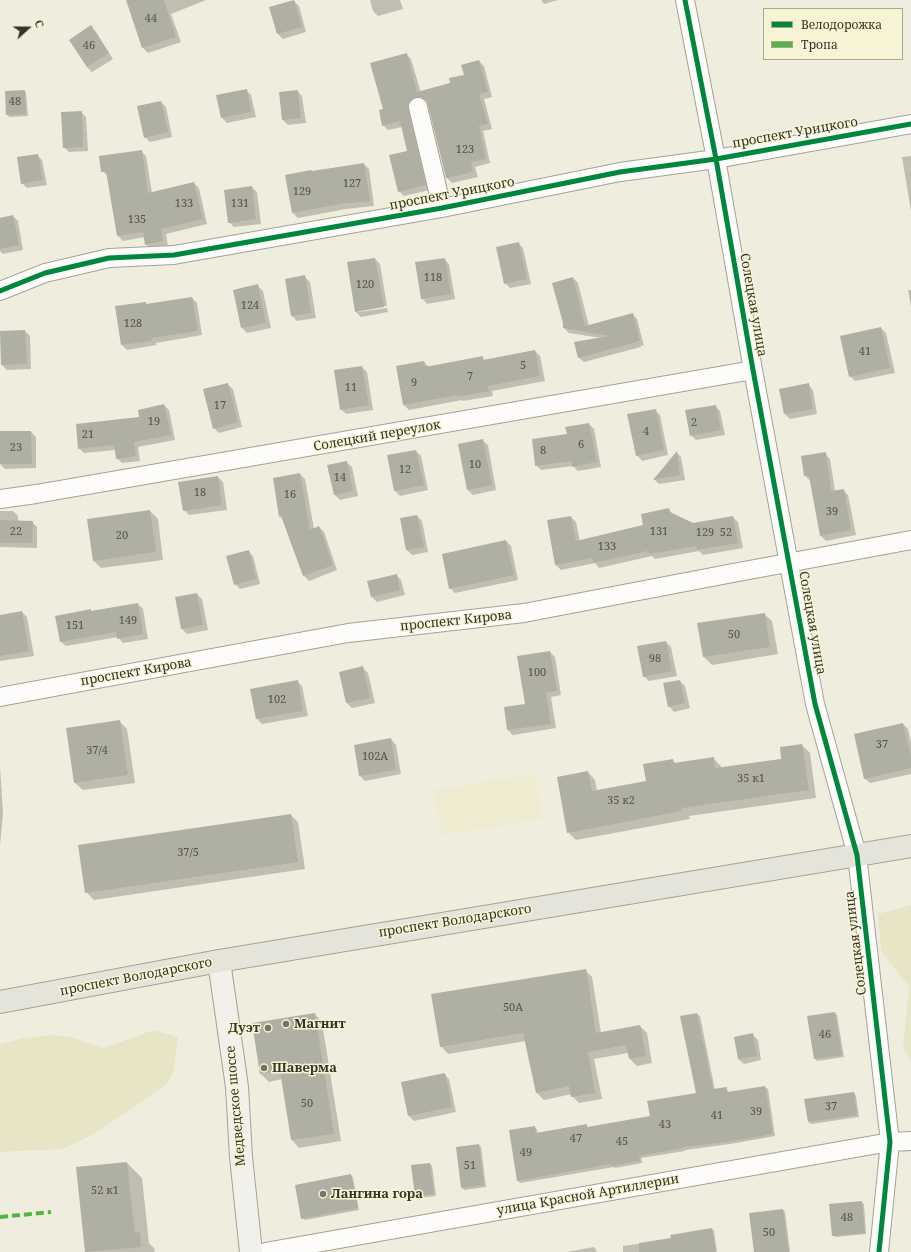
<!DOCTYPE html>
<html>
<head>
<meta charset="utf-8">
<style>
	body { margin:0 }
	#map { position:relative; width:911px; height:1252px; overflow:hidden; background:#efeede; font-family:"Noto Serif",serif }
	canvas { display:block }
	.legend { position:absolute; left:763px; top:8px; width:140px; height:52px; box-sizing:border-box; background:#f7f4d6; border:1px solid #a9a790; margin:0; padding:5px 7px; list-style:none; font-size:12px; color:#353328 }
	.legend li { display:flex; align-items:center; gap:8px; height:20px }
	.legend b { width:20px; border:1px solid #a9a790 }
	.north { position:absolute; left:8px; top:8px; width:40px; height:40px; -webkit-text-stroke:3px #f7f4d6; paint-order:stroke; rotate:69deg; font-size:11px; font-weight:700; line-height:16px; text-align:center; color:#353328 }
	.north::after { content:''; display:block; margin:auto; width:14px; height:18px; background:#353328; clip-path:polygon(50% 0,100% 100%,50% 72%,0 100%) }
</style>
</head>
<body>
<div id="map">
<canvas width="911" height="1252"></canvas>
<ul class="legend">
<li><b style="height:5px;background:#00873e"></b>Велодорожка</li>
<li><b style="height:5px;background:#56b245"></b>Тропа</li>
</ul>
<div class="north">С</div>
</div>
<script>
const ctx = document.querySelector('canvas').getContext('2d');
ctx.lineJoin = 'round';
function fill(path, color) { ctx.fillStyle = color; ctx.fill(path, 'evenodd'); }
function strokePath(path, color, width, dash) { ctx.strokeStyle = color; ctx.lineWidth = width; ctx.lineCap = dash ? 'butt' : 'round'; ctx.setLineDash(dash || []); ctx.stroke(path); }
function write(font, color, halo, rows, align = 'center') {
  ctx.font = font + ' "Noto Serif",serif'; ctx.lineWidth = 3; ctx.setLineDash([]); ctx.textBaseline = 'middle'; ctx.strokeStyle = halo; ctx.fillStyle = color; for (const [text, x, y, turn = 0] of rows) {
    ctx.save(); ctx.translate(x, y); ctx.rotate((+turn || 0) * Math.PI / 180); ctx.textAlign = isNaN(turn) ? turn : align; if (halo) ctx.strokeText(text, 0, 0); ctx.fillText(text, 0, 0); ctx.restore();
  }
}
const built = new Path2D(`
	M535,774L542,819L441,835L434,790Z`);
const green = new Path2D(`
	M911,905V1063L903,1045L909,987L881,951L878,914Z
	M154,1030L178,1037L174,1070L166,1085L94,1134L63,1149L0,1152V1044L24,1038L53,1035L71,1037L103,1048Z`);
const shadow = new Path2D(`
	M127,0H206L171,14L181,42L148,53L143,48Z
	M370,0H400L403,9L378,16L373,11Z
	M541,0H558L544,4Z
	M294,1L299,6L306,32L283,39L278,34Z
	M91,27L96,32L113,59L92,72L87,67L70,40Z
	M406,54L411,59L421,93L451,84L465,75L479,61L484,66L492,97L484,99L492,129L483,131L490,163L475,167L478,177L452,183L447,178L429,104L427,102H421L430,190L404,196L399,191L408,151L402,127L388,130L383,125L384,110Z
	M246,90L251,95L256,117L227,123L222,118Z
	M24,91L26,93L28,116L9,117L7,114Z
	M297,91L302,96L306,123L288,125L283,120Z
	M161,102L166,107L172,137L150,142L145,137Z
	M81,112L86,117L88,151L69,152L64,147Z
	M141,151L146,156L152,193L194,183L199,188L207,224L166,234L168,246L151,249L146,244L145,237L123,241L118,236L108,176L102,171Z
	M37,155L42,160L47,185L27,188L22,183Z
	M911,156V211L902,157Z
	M364,164L369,169L374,206L346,209L298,218L293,213L286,175Z
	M252,187L257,192L261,224L234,227L229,222Z
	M13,216L18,221L23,250L3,254L0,251V219Z
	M518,243L523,248L531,284L510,288L505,283Z
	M375,259L380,264L387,306L358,310V312L387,308L388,312L361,317L356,312L348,263Z
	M444,259L449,264L455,299L427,304L422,298Z
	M305,277L310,282L316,318L297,321L292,316L286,280Z
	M573,278L578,283L589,326L632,314L637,319L644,346L641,345V347L584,362L578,357L601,338L569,333L564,328Z
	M258,286L263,291L271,328L247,333L242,328Z
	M908,290H911V307Z
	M192,298L197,303L202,335L156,343V345L127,350L122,345L145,303L147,305Z
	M881,328L886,333L895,373L855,381L850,376Z
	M25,331L30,336L31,369L7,370L2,365Z
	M535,351L540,356L545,381L492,391L493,396L463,401L462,400L409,410L404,405L424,362L429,367L482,358L485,360Z
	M362,367L367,372L373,410L346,414L341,409Z
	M227,384L233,389L242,427L219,433L214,428Z
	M808,385L813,390L817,414L790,419L785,414Z
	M164,405L169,410L175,440L138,447L140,461L122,463L117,458L116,450L84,453L79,448Z
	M715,406L720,411L725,435L696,440L691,435Z
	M655,410L660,415L668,455L642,461L637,455Z
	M589,424L594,429L601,467L578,471L573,466L541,470L536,465L568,435Z
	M0,432H31L36,437V468L5,469L0,464Z
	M482,440L488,445L496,490L473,495L468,490Z
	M416,451L421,456L428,490L400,496L395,491Z
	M677,453L681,457L685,480L659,484L654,479Z
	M825,454L830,459L835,491L843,490L848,495L856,535L826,541L821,536L811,481L805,476Z
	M346,462L352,467L358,496L340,500L335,495Z
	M300,474L305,479L314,529L319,527L324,532L337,570L309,581L304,576L283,519L280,516Z
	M218,477L223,482L227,510L189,515L184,510Z
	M669,510L674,515L693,524L733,517L738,522L743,548L703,555L699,551L655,559L652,556L599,568L595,563L561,570L556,565L548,521L571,517L576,522L580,541L644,526Z
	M0,511H13L18,516V521L32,522L37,527V548L0,547Z
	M150,511L158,519L163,560L101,568L93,560Z
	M417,516L422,521L428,552L412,555L407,550Z
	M506,541L511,546L518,580L455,593L450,588Z
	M248,551L253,556L260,584L240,589L235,584Z
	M396,575L401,580L405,595L377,602L372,597Z
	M197,594L202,599L208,630L187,634L182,629Z
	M138,604L143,609L148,639L123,643L118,637L66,646L60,641L91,610L92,612Z
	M22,612L27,617L34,656L0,661V616Z
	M764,614L772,621L778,654L712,665L704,657Z
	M666,642L671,647L677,676L649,681L644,676Z
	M550,652L555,657L561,695L551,697L556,728L513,735L508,730L526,705Z
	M363,668L368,673L375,703L352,708L347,703Z
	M297,681L302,686L308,716L262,724L257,719Z
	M680,681L685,686L690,708L674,712L669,706Z
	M119,721L127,729L135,783L83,790L75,783Z
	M903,724L908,729L911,742V774L870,783L864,778Z
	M391,739L396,745L401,774L365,781L360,776Z
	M802,745L810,753L816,798L689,816L690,819L576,840L568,832L588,772L595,780L597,791L647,782L672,760L676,764L713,758L721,766V768L782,759Z
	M0,766L3,814L0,845Z
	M291,815L298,822L305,869L94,900L86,892Z
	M585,970L592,977L601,1033L640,1026L647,1033L652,1063L637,1066L630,1059L628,1053L594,1059L602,1099L579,1103L572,1096V1094L544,1100L537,1093L526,1041L448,1054L441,1046Z
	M835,1013L837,1015L844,1057L817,1061L815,1059Z
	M315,1014L322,1022L341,1141L299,1148L292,1140L282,1079L269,1082L261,1074Z
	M697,1014L700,1016L715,1090L726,1088L729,1093L765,1087L768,1089L775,1136L730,1144L685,1150V1151L641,1158L642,1163L615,1168L614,1167L520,1183L518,1181L535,1127L537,1130L538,1133L586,1125L589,1128L651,1117L697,1094Z
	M752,1034L758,1040L761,1060L744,1064L738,1059Z
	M444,1074L449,1079L456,1112L414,1121L409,1116Z
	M854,1093L856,1096L859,1117L811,1124L809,1122Z
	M479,1145L481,1147L486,1187L464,1190L462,1187Z
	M127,1163L142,1178L149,1243L154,1248L155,1252H86L78,1168Z
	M430,1164L432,1166L436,1196L419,1198L416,1196L412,1166Z
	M351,1175L353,1178L359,1210L305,1220L302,1218Z
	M861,1202L864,1204L866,1234L836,1237L833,1235Z
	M783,1210L785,1212L790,1252H755Z
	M712,1229L714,1231L717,1252H623V1246L672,1239Z
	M594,1247L596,1250L597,1252H567Z`);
const building = new Path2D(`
	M126,0H164L176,37L142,48Z
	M294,0L302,27L277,34L269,7Z
	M91,25L109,53L87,67L69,40Z
	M407,53L417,92L450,83L449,78L464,75L461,65L479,60L488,92L479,94L488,124L479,126L486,159L471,162L473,172L446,178L428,105L426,100L421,97H415L411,100L408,104V109L426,185L398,192L389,155L407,151L400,121L382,126L379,110L383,109L370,63Z
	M247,89L251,112L221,118L216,95Z
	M25,90L26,114L6,115L5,91Z
	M298,90L301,118L282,120L279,92Z
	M161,101L168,132L144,138L137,106Z
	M82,111L83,147L63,148L61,112Z
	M142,150L148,193L194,182L203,219L161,229L163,241L145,245L143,232L117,236L106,171L101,172L99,156Z
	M38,154L43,180L21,184L17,157Z
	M364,163L370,201L340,204L292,213L285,175L311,170L312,171Z
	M252,186L256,219L228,223L224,190Z
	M13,215L19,245L0,249V218Z
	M519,242L527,279L504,284L496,247Z
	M375,258L384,307L355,312L347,262Z
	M445,258L451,294L421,299L415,262Z
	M305,275L311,313L291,316L285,279Z
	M573,277L585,326L633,313L640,341H637V342L578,358L574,342L609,336L563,328V323L552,283Z
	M258,284L266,323L241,328L233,290Z
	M192,297L198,331L151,338L152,341L121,345L115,306L146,302V304Z
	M881,327L890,368L849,377L840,336Z
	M25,330L27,364L1,365L0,331Z
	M535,350L540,376L488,386L489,391L457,397V395L403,405L396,366L424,361L425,367L483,356V360Z
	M362,366L369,405L340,410L334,370Z
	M228,383L238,422L213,429L203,389Z
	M809,383L813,409L784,414L779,389Z
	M164,404L171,435L134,442L136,456L116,459L114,445L78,449L76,424L139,417L138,410Z
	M716,405L721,430L690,436L685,410Z
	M656,409L664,450L636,456L627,414Z
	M589,423L597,462L572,467L571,461L535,466L532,439L567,434L565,427Z
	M0,431H31L32,464H0Z
	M483,439L492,485L467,490L458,444Z
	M416,450L424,485L394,491L387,455Z
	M677,451L680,475L653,480Z
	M826,452L831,491L844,489L851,530L820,536L809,476H804L801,456Z
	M347,461L353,491L334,495L327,465Z
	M300,473L310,530L319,526L333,565L303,576L281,516L279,517L273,478Z
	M218,476L222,505L183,511L178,482Z
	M669,508L670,512L693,523L733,516L738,543L697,550L696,546L649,554L648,551L593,563L592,558L555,565L547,520L571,516L576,541L643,525L641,514Z
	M150,510L156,552L93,561L87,519Z
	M417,515L424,547L406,550L400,518Z
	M0,520L33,521L32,543H0Z
	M506,540L514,575L449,589L442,554Z
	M249,550L256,579L234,585L226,556Z
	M397,574L400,590L371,597L367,581Z
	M197,593L203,625L181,629L175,597Z
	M138,603L143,634L117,639L116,632L60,642L55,616L91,609V611Z
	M22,611L29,651L0,656V615Z
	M765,613L770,647L703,657L697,623Z
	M666,641L672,671L643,677L637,646Z
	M550,651L557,691L546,692L551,724L507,730L504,707L525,704L517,656Z
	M363,666L370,698L346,703L339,672Z
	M298,680L303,711L256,719L250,689Z
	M680,680L685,703L668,707L663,683Z
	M120,720L128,775L74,783L66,728Z
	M903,723L911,757V768L864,779L854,734Z
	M391,738L396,770L359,776L354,745Z
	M802,744L809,790L682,808V811L567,833L557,777L588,771L592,791L646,781L643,764L673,759L674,763L714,757L715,768L781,759L780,747Z
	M291,814L298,862L85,893L78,845Z
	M586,969L596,1033L640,1025L646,1056L629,1059L626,1045L588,1052L595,1093L571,1097L569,1086L536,1093L523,1033L440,1047L431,994Z
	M835,1012L842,1055L814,1059L807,1016Z
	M315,1013L334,1134L291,1140L280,1071L260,1074L252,1023Z
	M697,1013L713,1089L727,1087V1092L765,1086L773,1134L727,1142L683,1147V1148L639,1156L640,1161L611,1166V1164L517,1181L509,1130L535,1126L536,1133L587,1124V1127L650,1116L647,1101L696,1093L680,1016Z
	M753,1033L757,1056L738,1059L734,1037Z
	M445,1073L452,1107L408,1116L401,1082Z
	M854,1092L857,1115L808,1122L804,1099Z
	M479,1144L484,1185L461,1188L456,1147Z
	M127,1162L135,1233L140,1232L141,1247L85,1252L76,1167Z
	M430,1163L434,1194L415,1196L411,1165Z
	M351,1174L358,1208L301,1219L295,1185Z
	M862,1201L865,1233L832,1236L829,1204Z
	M783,1209L789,1252H754L749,1213Z
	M712,1228L716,1252H639V1243L671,1238L670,1235Z`);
const minor = new Path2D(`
	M685,0L716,159L753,370L815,704L857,855L890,1142L879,1252
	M418,107L442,208
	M0,291L45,273L109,258L174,255L442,208L620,172L716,159L911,124
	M0,499L36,494L753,370
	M0,697L348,633L524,613L733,573L911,540
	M265,1252L890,1142L911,1141`);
const secondary = new Path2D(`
	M219,961L237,1087L241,1157L251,1252`);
const primary = new Path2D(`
	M0,1002L219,961L911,846`);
const quiet = new Path2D(`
	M0,1217L51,1212`);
const cycleway = new Path2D(`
	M685,0L716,159L753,370L815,704L857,855L890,1142L879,1252
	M0,291L45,273L109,258L174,255L442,208L620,172L716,159L911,124`);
const markers = [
	[286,1024,4,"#767468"],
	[268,1028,4,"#767468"],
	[264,1068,4,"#767468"],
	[323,1194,4,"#767468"]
];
const numberNames = [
	["44",151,19],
	["46",89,46],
	["48",15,102],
	["123",465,150],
	["127",352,184],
	["129",302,192],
	["133",184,204],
	["131",240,204],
	["135",137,220],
	["118",433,278],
	["120",365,285],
	["124",250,306],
	["128",133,324],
	["41",865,352],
	["5",523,366],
	["7",470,377],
	["9",414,383],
	["11",351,388],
	["17",220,406],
	["19",154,422],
	["2",694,423],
	["4",646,432],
	["21",88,435],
	["6",581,445],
	["23",16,448],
	["8",543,451],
	["10",475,465],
	["12",405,470],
	["14",340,478],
	["18",200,493],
	["16",290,495],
	["39",832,512],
	["22",16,532],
	["131",659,532],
	["129",705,533],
	["52",726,533],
	["20",122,536],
	["133",607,547],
	["149",128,621],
	["151",75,626],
	["50",734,635],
	["98",655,659],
	["100",537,673],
	["102",277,700],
	["37",882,745],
	["37/4",97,751],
	["102А",375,757],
	["35 к1",751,779],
	["35 к2",621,801],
	["37/5",188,853],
	["50А",513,1008],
	["46",825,1035],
	["50",307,1104],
	["37",831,1107],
	["39",756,1112],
	["41",717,1116],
	["43",665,1125],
	["47",576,1139],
	["45",622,1142],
	["49",526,1153],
	["51",470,1166],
	["52 к1",105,1191],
	["48",847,1218],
	["50",769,1233]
];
const streetNames = [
	["проспект Урицкого",795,133,-10],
	["проспект Урицкого",452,194,-11],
	["Солецкая улица",753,305,80],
	["Солецкий переулок",377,436,-10],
	["проспект Кирова",456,621,-6],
	["Солецкая улица",812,623,80],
	["проспект Кирова",136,672,-10],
	["проспект Володарского",455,921,-9],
	["Солецкая улица",856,943,-97],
	["проспект Володарского",136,977,-11],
	["Медведское шоссе",236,1106,-95],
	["улица Красной Артиллерии",588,1195,-10]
];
const poiNames = [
	["Магнит",294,1024],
	["Дуэт",260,1028,"right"],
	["Шаверма",272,1068],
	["Лангина гора",331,1194]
];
fill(built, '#eeebd0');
fill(green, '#e8e5c6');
fill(shadow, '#0003');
fill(building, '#b0afa3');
strokePath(minor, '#a3a295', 20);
strokePath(secondary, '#a3a295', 24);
strokePath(primary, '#a5a38f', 24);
strokePath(minor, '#fdfcfa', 18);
strokePath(secondary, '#f1f0ea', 22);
strokePath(primary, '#e5e4da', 22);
strokePath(quiet, '#56b245', 4, [8, 4]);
strokePath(cycleway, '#00873e', 5);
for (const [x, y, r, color] of markers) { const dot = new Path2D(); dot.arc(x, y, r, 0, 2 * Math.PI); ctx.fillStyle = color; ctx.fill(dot); strokePath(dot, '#f7f4d6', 1.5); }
write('11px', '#545247', null, numberNames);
write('13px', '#353328', '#f7f4d6', streetNames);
write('bold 13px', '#353328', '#f7f4d6', poiNames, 'left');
</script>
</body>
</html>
